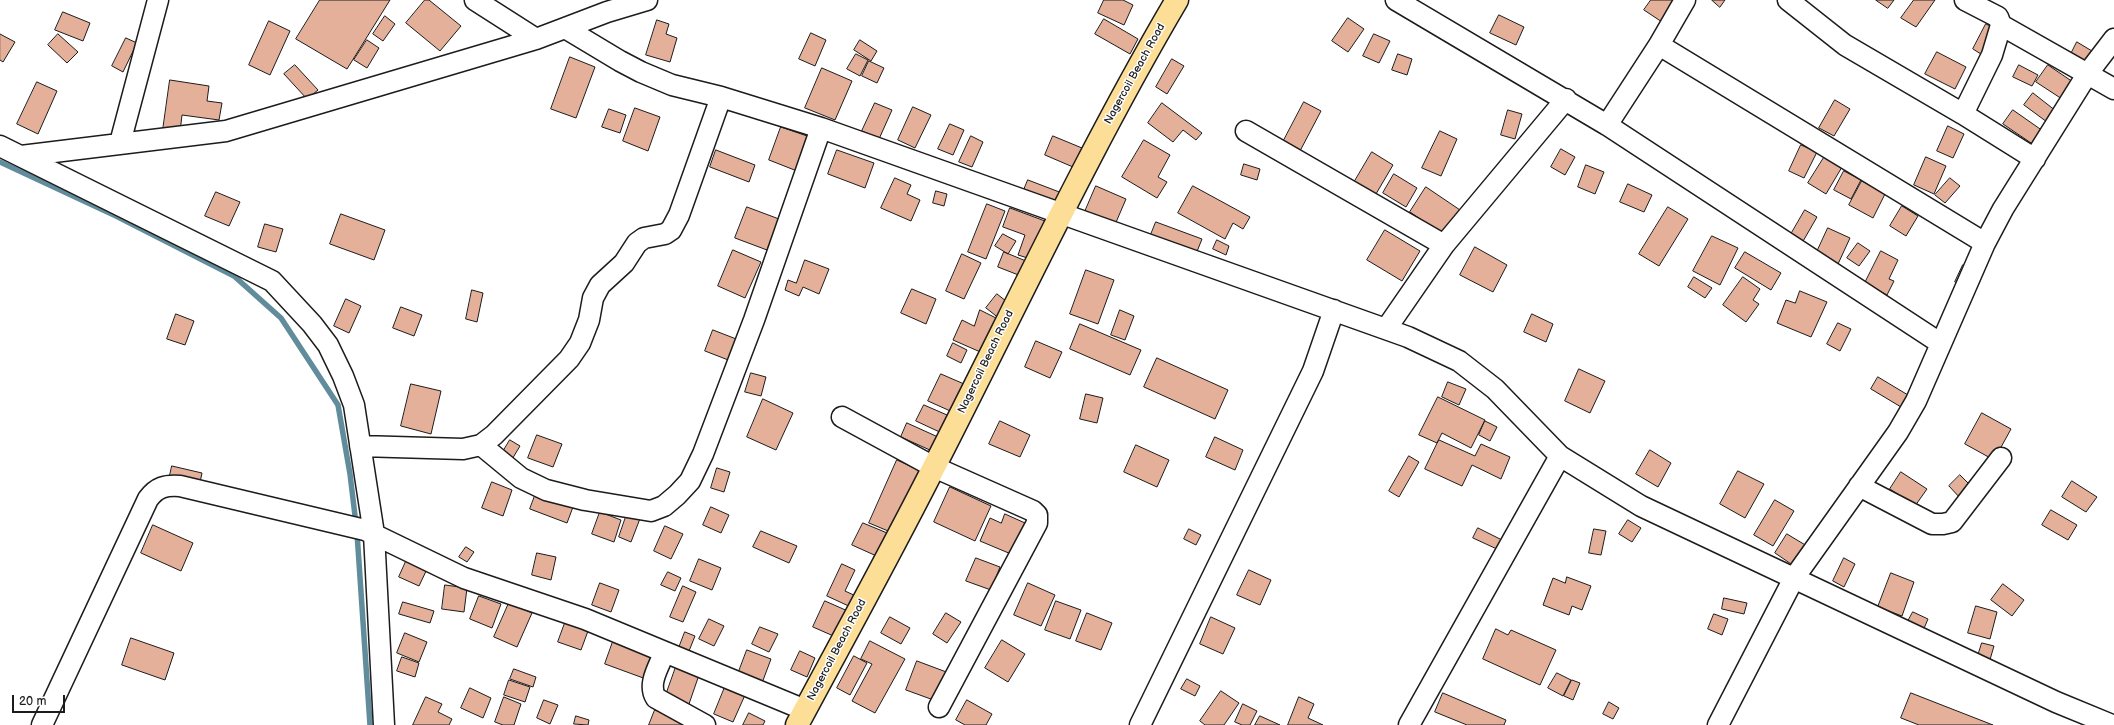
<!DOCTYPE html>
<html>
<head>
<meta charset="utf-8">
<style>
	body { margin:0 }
	#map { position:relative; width:2114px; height:725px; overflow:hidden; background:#fff; font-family:"Balsamiq Sans",sans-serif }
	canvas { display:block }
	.scale { position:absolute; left:12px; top:695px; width:53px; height:18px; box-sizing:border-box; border:2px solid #1c1c1c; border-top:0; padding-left:5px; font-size:12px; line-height:14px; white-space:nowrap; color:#1c1c1c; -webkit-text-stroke:3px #fff; paint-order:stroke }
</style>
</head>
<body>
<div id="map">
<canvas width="2114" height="725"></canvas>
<div class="scale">20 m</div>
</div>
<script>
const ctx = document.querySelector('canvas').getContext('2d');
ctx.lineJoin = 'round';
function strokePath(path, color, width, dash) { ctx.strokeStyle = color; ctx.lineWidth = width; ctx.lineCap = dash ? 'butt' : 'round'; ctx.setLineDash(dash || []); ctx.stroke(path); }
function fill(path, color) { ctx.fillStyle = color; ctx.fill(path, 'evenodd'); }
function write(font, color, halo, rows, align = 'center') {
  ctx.font = font + ' "Balsamiq Sans",sans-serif'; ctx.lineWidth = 3; ctx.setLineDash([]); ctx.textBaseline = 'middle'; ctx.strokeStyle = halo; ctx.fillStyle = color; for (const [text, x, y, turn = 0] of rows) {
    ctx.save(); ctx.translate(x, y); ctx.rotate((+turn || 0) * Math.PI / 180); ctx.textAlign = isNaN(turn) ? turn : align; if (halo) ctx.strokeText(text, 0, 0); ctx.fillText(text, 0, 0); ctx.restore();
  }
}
const stream = new Path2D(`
	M0,162L116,216L234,276L281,318L338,405L350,474L356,524
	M357,533L370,725`);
const building = new Path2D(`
	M320,0H390L347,69L296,39Z
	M425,0H429L461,26L440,51L406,23Z
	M1104,0H1123L1133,5L1124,25L1098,13Z
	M1651,0H1682L1665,24L1644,10Z
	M1712,0H1725L1720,7Z
	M1876,0H1894L1888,8Z
	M1914,0H1935L1916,27L1901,18Z
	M63,12L90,23L83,41L55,30Z
	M1499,15L1524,27L1516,45L1490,33Z
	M385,16L395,24L383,41L373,34Z
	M1348,18L1364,29L1348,52L1332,41Z
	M1104,19L1138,39L1130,54L1095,34Z
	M657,20L669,24L666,34L677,38L670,62L646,55Z
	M269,21L290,31L270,75L249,65Z
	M1986,24L1998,30L1984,56L1973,49Z
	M811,33L826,40L815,66L799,59Z
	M0,34L15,42L3,62L0,60Z
	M58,34L78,52L67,63L48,45Z
	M1374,34L1390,41L1379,63L1363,56Z
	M126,38L137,43L123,72L112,66Z
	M367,40L379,48L367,68L354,60Z
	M860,40L877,51L871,61L854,50Z
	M2077,42L2092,51L2084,66L2069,58Z
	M1937,52L1966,67L1955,89L1925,74Z
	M856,54L868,60L860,76L847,69Z
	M1398,54L1412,59L1407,75L1392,70Z
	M570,57L595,67L576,118L551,109Z
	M1172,59L1184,66L1167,94L1156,87Z
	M869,61L884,68L877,83L862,76Z
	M295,65L318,90L307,99L284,74Z
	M2019,65L2038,75L2032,86L2013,77Z
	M2048,65L2073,82L2062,99L2036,82Z
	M822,68L852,81L835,120L805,108Z
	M170,80L209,86L207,101L222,103L219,120L182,115L180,132L163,130Z
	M37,82L57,91L38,134L17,124Z
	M2033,93L2056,111L2047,122L2024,105Z
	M1835,100L1850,109L1834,136L1819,128Z
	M1304,102L1321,111L1300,151L1283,142Z
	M875,103L892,110L879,139L862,131Z
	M1162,103L1202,133L1196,140L1183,130L1173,142L1148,123Z
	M913,107L931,115L915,148L898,140Z
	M635,108L660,117L648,151L623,141Z
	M609,109L626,115L620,133L602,127Z
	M1508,110L1522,114L1515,139L1501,135Z
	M2013,110L2043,131L2034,145L2003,124Z
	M950,124L964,130L953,155L938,149Z
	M1948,126L1964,134L1953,158L1937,151Z
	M781,127L810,137L797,171L769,160Z
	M1440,131L1457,139L1441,176L1422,168Z
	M971,136L983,142L972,167L959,162Z
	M1053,136L1082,148L1073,167L1045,155Z
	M1144,140L1170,155L1158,177L1167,182L1157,198L1122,177Z
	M1801,145L1817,152L1804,178L1789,171Z
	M1561,149L1575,157L1565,175L1551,167Z
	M716,150L755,165L749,182L710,167Z
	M837,150L874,163L865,188L828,174Z
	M1372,152L1393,165L1373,199L1352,186Z
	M1825,156L1842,167L1826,194L1808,183Z
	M1926,157L1946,166L1934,194L1914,185Z
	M1244,164L1260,169L1257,180L1241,175Z
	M1586,165L1604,172L1595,194L1578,187Z
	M1844,171L1861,180L1851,199L1834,190Z
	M1394,174L1417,188L1406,207L1383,193Z
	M895,178L911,185L907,194L920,200L911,221L881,208Z
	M1950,178L1960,186L1945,203L1935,195Z
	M1028,180L1062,193L1056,210L1021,197Z
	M1862,181L1885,194L1873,218L1849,205Z
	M1628,184L1652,195L1644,212L1620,202Z
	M1096,186L1126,199L1114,227L1084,214Z
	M1193,186L1250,217L1243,229L1233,223L1225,239L1178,213Z
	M1426,187L1463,212L1446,237L1410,212Z
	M936,191L947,194L944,206L933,203Z
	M216,192L240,202L229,226L205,216Z
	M987,204L1005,211L986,259L968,252Z
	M1902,206L1918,216L1906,236L1890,226Z
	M747,207L779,219L767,250L735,238Z
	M1668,207L1688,219L1659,266L1639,254Z
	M1010,208L1045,221L1031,259L1018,255L1025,235L1003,227Z
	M1805,210L1817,217L1802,243L1790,236Z
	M341,214L385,230L374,260L330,244Z
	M1156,222L1202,239L1194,259L1148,242Z
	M265,224L283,229L276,252L258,247Z
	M1828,228L1850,238L1838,264L1816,254Z
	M1385,230L1420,251L1402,281L1367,260Z
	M1003,234L1016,241L1008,254L995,246Z
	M1712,236L1738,248L1720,285L1693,271Z
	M1217,240L1229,246L1226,255L1213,249Z
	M1858,243L1870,251L1859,266L1847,258Z
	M1475,247L1507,265L1493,292L1460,275Z
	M733,250L761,262L745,298L718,286Z
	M1881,251L1898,260L1889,279L1894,281L1887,295L1865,283Z
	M1004,252L1026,261L1021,276L998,267Z
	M1745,252L1781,273L1771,290L1735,268Z
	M962,254L981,263L964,299L946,291Z
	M805,260L829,269L819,294L803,287L799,296L785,290L788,280L796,283Z
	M1963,265L1969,268L1961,285L1955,282Z
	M1086,270L1114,280L1098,324L1070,314Z
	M1694,277L1712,288L1705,298L1688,287Z
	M1743,277L1760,289L1753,300L1759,304L1746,322L1723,305Z
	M912,289L936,299L926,324L901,313Z
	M472,290L483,293L477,322L466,319Z
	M1800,291L1827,302L1811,337L1777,323L1786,300L1795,303Z
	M997,294L1011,305L1000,319L986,308Z
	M346,299L361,306L349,333L334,326Z
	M401,307L422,315L414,336L393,328Z
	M980,310L1000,320L985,354L953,340L962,320L974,326Z
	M1120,310L1134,316L1125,340L1111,335Z
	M176,314L194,321L185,345L167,339Z
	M1532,314L1553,324L1546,342L1524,332Z
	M1838,323L1851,329L1840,351L1827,344Z
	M1080,324L1141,350L1130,375L1070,349Z
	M713,330L744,342L736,363L705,351Z
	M1036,341L1062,352L1050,378L1025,367Z
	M953,343L967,350L961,363L947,356Z
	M1157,358L1228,390L1215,419L1144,387Z
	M1579,369L1605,381L1590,413L1565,401Z
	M751,373L766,377L761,396L745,392Z
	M941,374L971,387L957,414L928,401Z
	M1878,377L1908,395L1901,407L1871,389Z
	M1448,382L1466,389L1459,405L1442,397Z
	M411,384L441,391L431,434L401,426Z
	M1086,394L1103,398L1097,423L1080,419Z
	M1438,397L1485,420L1471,448L1442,433L1437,443L1419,435Z
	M763,399L793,413L776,450L747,437Z
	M924,405L954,418L946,435L916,421Z
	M1982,413L2011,429L1994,460L1965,444Z
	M1000,421L1030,435L1020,457L989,444Z
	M1485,421L1497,427L1490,441L1479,435Z
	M907,423L938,437L932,451L901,437Z
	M537,435L562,444L553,467L528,458Z
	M1215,437L1243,450L1235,470L1206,457Z
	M510,440L520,446L511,461L501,455Z
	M1439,440L1475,456L1481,444L1510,457L1501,479L1472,465L1462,486L1425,469Z
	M1136,445L1169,460L1157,487L1124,472Z
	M1650,450L1671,463L1658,487L1636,474Z
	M1409,456L1419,462L1399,497L1389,491Z
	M897,460L921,471L893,533L869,523Z
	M172,466L202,473L199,487L169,480Z
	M717,468L730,472L724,492L711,488Z
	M1738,471L1764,484L1745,518L1720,504Z
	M1901,472L1927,489L1915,506L1890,489Z
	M1960,475L1972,487L1961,499L1949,486Z
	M2072,481L2097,497L2086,512L2062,497Z
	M492,482L512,490L503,516L482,508Z
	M950,487L991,506L975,541L934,522Z
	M536,493L573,507L567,523L530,509Z
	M1775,500L1794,511L1773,546L1754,535Z
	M711,507L729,515L721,533L703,525Z
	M2051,510L2077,525L2068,540L2042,525Z
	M628,511L641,516L631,542L619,537Z
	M600,512L621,520L614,542L592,534Z
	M1005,514L1025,523L1011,554L980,541L990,518L1001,523Z
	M1628,520L1641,528L1632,542L1619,534Z
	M863,523L892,535L881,558L852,545Z
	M153,525L193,543L181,571L141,553Z
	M665,526L683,534L671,559L654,551Z
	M1478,528L1504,541L1499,550L1473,538Z
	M1189,529L1201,535L1196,545L1184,539Z
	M1594,529L1606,531L1601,555L1589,553Z
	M761,531L797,546L789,563L753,547Z
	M1787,534L1807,546L1794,566L1775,553Z
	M466,547L474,552L467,562L459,557Z
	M537,553L556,557L551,580L532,575Z
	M408,557L428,567L419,586L399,577Z
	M976,558L1000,567L991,590L966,581Z
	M1844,558L1855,564L1844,587L1833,581Z
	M699,559L721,568L712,590L690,581Z
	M842,564L855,570L845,591L858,597L853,608L827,596Z
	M1249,570L1271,580L1260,605L1237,595Z
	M668,572L681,578L675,591L661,585Z
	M1891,573L1914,582L1902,616L1878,607Z
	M1567,577L1591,586L1582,610L1572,606L1569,615L1543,605L1553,578L1565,583Z
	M600,583L619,590L611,612L592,605Z
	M1028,583L1055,595L1041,626L1014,615Z
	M2003,584L2024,600L2012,616L1991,600Z
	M445,585L467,588L464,612L442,609Z
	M683,586L696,592L683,622L670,617Z
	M479,596L501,604L492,628L470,619Z
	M1724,598L1747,603L1744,614L1722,609Z
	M825,601L850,612L838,638L813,627Z
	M1056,601L1081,610L1070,639L1045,630Z
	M403,602L434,611L430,623L399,614Z
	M509,603L532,613L517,647L494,637Z
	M1976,606L1997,612L1990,639L1968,633Z
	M1913,612L1928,619L1922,633L1906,625Z
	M946,613L961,622L947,643L933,634Z
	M1087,613L1112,623L1101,650L1076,641Z
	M1714,614L1728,619L1722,635L1708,629Z
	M890,617L910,628L901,644L881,633Z
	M1211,617L1235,628L1223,654L1200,644Z
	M709,619L724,626L714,646L699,639Z
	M565,623L588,631L581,650L558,642Z
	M760,627L778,634L769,652L752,644Z
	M1496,629L1508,635L1511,630L1556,650L1540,685L1483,659Z
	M685,632L695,636L687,656L677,653Z
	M405,633L427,642L419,662L397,653Z
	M615,636L657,652L646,679L605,664Z
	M131,638L174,653L165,680L122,665Z
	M1002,640L1025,654L1008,682L985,668Z
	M870,641L905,659L875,713L852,701L872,664L861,659Z
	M1982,643L1994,646L1989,663L1977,659Z
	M747,650L771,659L762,683L738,674Z
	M800,651L815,658L807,677L791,670Z
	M854,656L867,663L850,695L837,688Z
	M402,657L419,663L415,677L397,671Z
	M917,661L949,673L939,702L906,690Z
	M677,664L700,672L689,704L666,695Z
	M514,669L536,677L533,687L510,679Z
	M1557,673L1571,680L1563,696L1548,688Z
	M1187,679L1200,686L1195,696L1181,689Z
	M509,680L530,687L525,702L504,695Z
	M1572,680L1580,683L1573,700L1564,696Z
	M725,687L745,695L733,722L714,714Z
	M470,688L491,698L483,718L461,708Z
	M1221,691L1239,703L1224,725H1205L1200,721Z
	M1443,693L1506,720L1504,725H1467L1435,712Z
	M1911,693L1993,725H1919L1901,718Z
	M426,697L442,704L438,712L452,719L449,725H413Z
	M504,697L521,704L514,725H503L495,722Z
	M1299,697L1314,704L1308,718L1323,725H1288Z
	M544,700L558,705L550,724L537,718Z
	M967,700L992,714L986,725H965L956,720Z
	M1609,702L1619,708L1613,719L1603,714Z
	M1243,704L1257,711L1250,725H1242L1235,722Z
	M655,710L690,725H649Z
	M749,713L765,721L763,725H743Z
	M576,716L589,720L588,725L574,724Z
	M1260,716L1280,725H1255Z`);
const minor = new Path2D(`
	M475,0L536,39
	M1396,0L1607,125L1940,343
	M1788,0L1845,45L1963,114L2035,159
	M2001,25L2114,89
	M565,28L607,12L647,0
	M1659,45L1985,243
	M1963,114L1992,55L2001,25L1998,17L1965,0
	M1607,125L1659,45L1685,0
	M1246,131L1444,245L1386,329
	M117,144L120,143L158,0
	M0,146L272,281L312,324L328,345L343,376L354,405L374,534L384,725
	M21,156L226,131L536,39L565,28L620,61L641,72L672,85L721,97L821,128L1408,337L1459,361L1495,389L1560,456L1641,506L2056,702L2112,725
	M1444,245L1566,99
	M842,417L934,467L1033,511L1037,515V523L939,707
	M481,445L521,478L546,490L585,500L651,511L664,506L677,495L690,481L703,454L754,320L821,128
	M360,446L463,449L481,445L494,435L569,359L580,343L589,320L593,298L600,285L624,263L637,243L644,238L665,234L671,230L679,215L721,97
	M1859,486L1932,524H1943L1952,522L2001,458
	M664,653C659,667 647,684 656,698L705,725
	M42,725L148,499C157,487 165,485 180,486L365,530L464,578L585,619L805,710
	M1140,725L1313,371L1334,310
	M1409,725L1560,456
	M1718,725L1794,578L1898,432L1916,401L1985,243L2003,209L2088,73L2114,39`);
const major = new Path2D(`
	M797,725C843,639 890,554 934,467C1014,311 1088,151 1177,0`);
const streetNames = [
	["Nagercoil Beach Road",1135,74,-61],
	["Nagercoil Beach Road",986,362,-64],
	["Nagercoil Beach Road",837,650,-62]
];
strokePath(stream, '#618c9c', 5.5);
fill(building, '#e5b099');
strokePath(building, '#1c1c1c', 1);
strokePath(minor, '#1c1c1c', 23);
strokePath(major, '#1c1c1c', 25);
strokePath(minor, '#fff', 20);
strokePath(major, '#fcde96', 22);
write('11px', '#1c1c1c', '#fff', streetNames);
</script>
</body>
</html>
